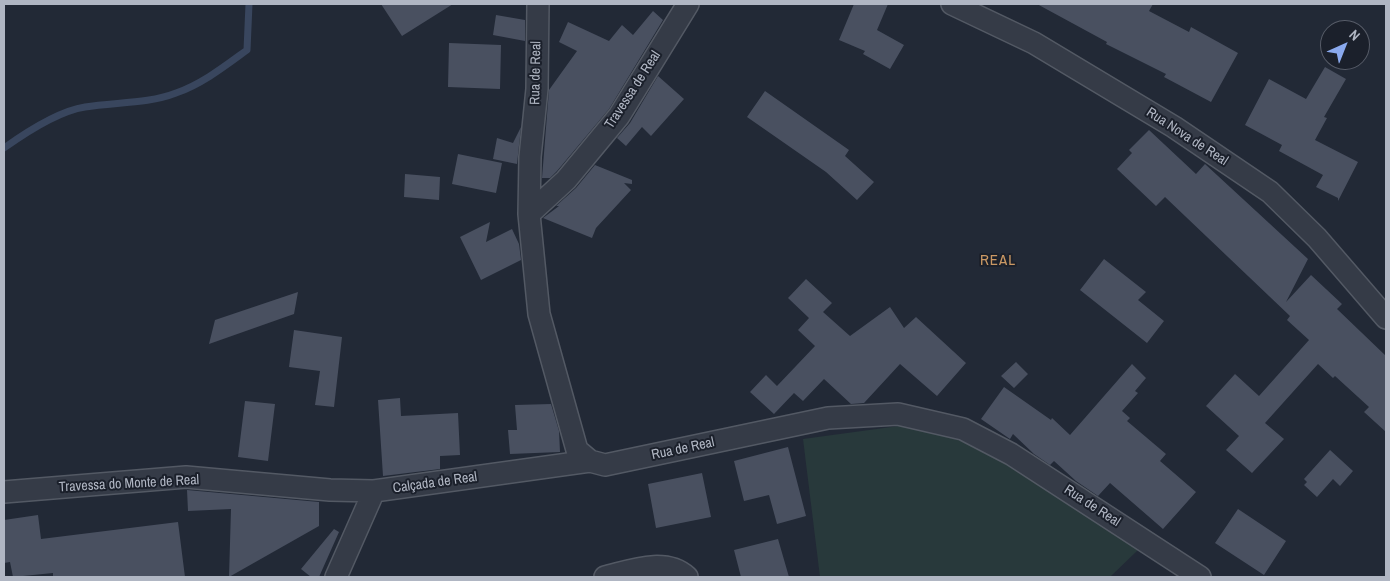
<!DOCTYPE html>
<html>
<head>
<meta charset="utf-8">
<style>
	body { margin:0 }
	#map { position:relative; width:1390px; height:581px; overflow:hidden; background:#222936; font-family:"Archivo Narrow",sans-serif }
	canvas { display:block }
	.frame { position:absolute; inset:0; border:5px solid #b0b6c3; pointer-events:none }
	.north { position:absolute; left:1320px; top:20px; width:50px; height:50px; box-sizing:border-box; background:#1b202b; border:1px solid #575c68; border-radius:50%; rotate:44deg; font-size:14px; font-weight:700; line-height:20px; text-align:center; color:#b0b6c3 }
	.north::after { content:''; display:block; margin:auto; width:18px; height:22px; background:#8aa9ee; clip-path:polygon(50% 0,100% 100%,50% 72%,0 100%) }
</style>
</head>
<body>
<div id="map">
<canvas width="1390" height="581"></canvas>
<div class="frame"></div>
<div class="north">N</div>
</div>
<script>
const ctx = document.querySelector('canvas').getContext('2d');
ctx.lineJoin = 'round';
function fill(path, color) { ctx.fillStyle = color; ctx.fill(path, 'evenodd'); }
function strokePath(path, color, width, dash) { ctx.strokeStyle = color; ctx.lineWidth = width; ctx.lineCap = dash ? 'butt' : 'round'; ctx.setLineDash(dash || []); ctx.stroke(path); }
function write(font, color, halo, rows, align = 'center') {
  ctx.font = font + ' "Archivo Narrow",sans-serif'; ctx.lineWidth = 4; ctx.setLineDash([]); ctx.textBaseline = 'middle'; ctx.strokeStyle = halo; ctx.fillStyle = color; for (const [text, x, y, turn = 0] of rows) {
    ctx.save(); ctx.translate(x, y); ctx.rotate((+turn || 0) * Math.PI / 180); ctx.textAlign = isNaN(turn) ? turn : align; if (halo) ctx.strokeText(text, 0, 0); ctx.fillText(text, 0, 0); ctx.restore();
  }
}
const green = new Path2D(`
	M906,425L989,449L1138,550L1110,577H820L803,439Z`);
const stream = new Path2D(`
	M4,148C25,133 59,111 85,107C115,102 148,104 176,93C202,84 225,66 247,50L249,4`);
const building = new Path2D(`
	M381,4H453L402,36Z
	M854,4H888L877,30L904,45L890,69L863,54L865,51L839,40Z
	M1037,4H1153L1149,11L1189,32L1191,27L1238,53L1211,102L1164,77L1166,74L1106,44L1107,42Z
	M653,11L663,20L609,109L557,171L550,178H542L549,90L577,51L559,42L568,22L609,41L622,25L633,35Z
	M496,15L525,20V41L493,35Z
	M449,43L501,45L500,89L448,87Z
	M1325,67L1346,79L1324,117L1327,118L1315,140L1358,162L1338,201V198L1316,187L1323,175L1279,151L1282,145L1245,125L1269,79L1306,99Z
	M658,76L684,99L651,136L642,127L626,146L617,138L630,123Z
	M765,91L849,150L845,156L874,182L857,200L826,172L747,117Z
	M521,127L517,164L493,159L497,138L513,143Z
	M1149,130L1196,174L1205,164L1308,259L1286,302L1311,275L1342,304L1337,309L1386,356V432L1364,412L1369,407L1335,376L1333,378L1318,364L1265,423L1284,439L1252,473L1226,450L1239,436L1206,406L1235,374L1259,396L1309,340L1287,320L1290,316L1165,197L1156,206L1117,169L1132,153L1129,150Z
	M458,154L502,163L496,193L452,184Z
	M595,165L632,180V184L624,183L631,190L596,228L592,238L543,218L559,206H556L576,188Z
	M405,174L440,177L439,200L404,197Z
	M490,222L486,242L512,229L519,244L521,260L481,280L460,237Z
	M1104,259L1146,292L1138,300L1164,321L1147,343L1080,290Z
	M806,279L832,303L823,312L850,336L890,307L904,328L916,317L966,363L937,396L900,364L864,403L851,404L824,379L803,401L794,393L774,414L750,392L766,375L777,386L815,346L798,330L809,318L788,298Z
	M298,292L294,314L209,344L215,320Z
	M294,330L342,337L334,407L315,405L320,371L289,367Z
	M1016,362L1028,374L1014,388L1001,376Z
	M1132,364L1146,378L1135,391L1138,393L1122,411L1130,418L1127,421L1166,454L1160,461L1196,492L1163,529L1110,483L1098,496L1076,481L1054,461L1050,465L1034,454L1013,434L1010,439L981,419L1004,387L1051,420L1052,418L1070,435Z
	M400,398L401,416L458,413L460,455L440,456V469L383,476L378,400Z
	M245,401L275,404L268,461L238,457Z
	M551,404L559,431L560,452L510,454L508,430H517L515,405Z
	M788,447L806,516L777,524L769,495L744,501L734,461Z
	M1330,450L1353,471L1340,486L1333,479L1317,497L1304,485L1307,482L1304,479Z
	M702,473L711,517L656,528L648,484Z
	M187,490L319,502V526L229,577L231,509L188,511Z
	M1238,509L1286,541L1264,575L1215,543Z
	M38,515L41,539L178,522L185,577H53V573L13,577L10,562L4,563V520Z
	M334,529L339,532L319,577H311L301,569Z
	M778,539L789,577H741L734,550Z`);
const minor = new Path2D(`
	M538,4L537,89L530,157L529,214L539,314L577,450L590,461L605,465L828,418L898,414L963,429L1011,454L1200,577
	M952,4L1034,43L1174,127L1270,192L1317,238L1386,318
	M529,214L566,180L619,116L688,4
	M4,492L186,477L330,490L374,491
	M336,577L374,491L590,461
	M605,577C630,571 665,557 687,577`);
const streetNames = [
	["Rua de Real",536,73,-89],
	["Travessa de Real",633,90,-57],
	["Rua Nova de Real",1187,137,33],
	["Rua de Real",683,449,-12],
	["Calçada de Real",435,483,-8],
	["Travessa do Monte de Real",129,484,-3],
	["Rua de Real",1092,506,33]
];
const neighbourhoodNames = [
	["REAL",998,261]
];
fill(green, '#28393b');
strokePath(stream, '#39465e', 7);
fill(building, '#495060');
strokePath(minor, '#535964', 24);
strokePath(minor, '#353b47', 21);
write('14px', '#b0b6c3', '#1b202b', streetNames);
ctx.letterSpacing = '1px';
write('15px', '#ca9864', '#1b202b', neighbourhoodNames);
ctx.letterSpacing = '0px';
</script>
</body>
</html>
